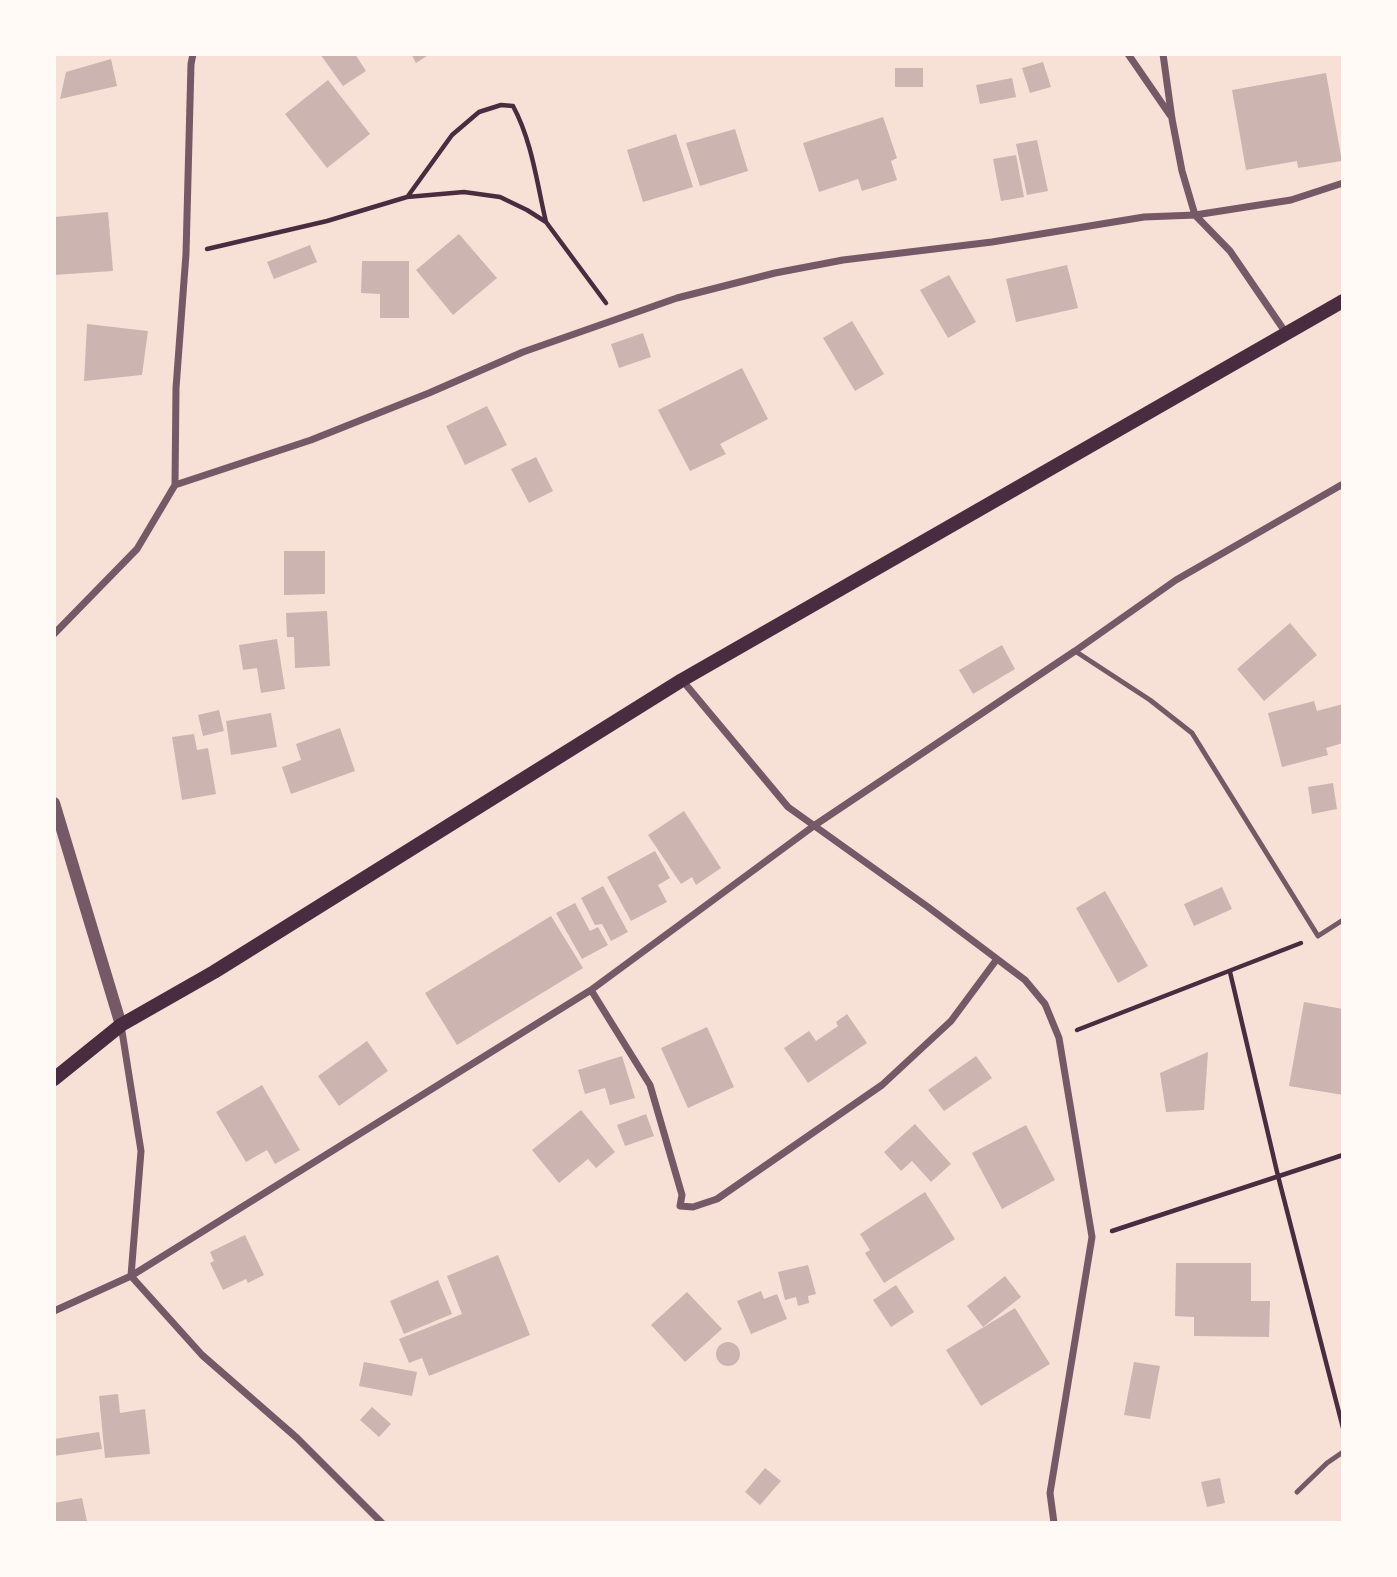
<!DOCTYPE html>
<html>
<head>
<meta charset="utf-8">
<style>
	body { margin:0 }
	#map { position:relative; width:1397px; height:1577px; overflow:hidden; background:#f7e1d7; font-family:Arial,sans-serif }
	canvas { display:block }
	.frame { position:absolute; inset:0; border:56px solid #fffaf5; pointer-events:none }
</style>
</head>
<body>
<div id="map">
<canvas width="1397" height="1577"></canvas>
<div class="frame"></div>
</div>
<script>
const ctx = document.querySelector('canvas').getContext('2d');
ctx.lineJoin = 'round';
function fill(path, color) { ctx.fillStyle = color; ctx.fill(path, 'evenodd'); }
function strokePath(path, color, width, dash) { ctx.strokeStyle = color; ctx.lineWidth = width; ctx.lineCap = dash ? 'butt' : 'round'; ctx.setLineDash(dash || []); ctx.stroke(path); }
const building = new Path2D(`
	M320,54H355L366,71L343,86Z
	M411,54H430L416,63Z
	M111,59L117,86L60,99L66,72Z
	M1043,62L1051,87L1030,93L1022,68Z
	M895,68H923V87H895Z
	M1326,73L1342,161L1298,168L1297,161L1246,170L1232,90Z
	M1012,78L1016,97L980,104L976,85Z
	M328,80L370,134L327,168L285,114Z
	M883,117L897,158L891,161L897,180L862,191L858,179L819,192L803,143Z
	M735,129L748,171L700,186L686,143Z
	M676,134L693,187L643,202L627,150Z
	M1037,140L1048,191L1027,195L1016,144Z
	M1016,155L1024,197L1001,201L993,159Z
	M108,212L113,271L54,275V217Z
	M459,234L497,278L453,315L416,270Z
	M310,245L317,262L274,279L267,262Z
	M362,261H409V318H380V294L361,293Z
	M1067,265L1078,308L1016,322L1006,279Z
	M949,275L976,322L948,338L920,290Z
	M852,321L884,374L855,391L823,338Z
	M87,324L148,331L142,375L84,381Z
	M643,333L651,357L619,368L611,344Z
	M742,368L768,419L720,444L726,454L690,471L658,410Z
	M487,406L507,445L465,465L446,426Z
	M536,457L553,491L529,503L511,469Z
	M284,551H325V594L284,595Z
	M327,611L330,666L295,668L294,637H287L286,613Z
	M1290,623L1317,655L1264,701L1237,669Z
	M277,639L285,689L261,693L257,668L243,670L239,645Z
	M1002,645L1015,669L973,694L959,670Z
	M1314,701L1317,711L1343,704V743L1326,748L1328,755L1282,767L1268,713Z
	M219,710L224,731L203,736L198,715Z
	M271,713L277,747L231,755L226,721Z
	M340,728L355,771L291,794L282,767L301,760L296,744Z
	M194,734L197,750L208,748L216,794L182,800L172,737Z
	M1333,783L1337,809L1312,814L1308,787Z
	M684,811L721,868L696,885L692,877L681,884L648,835Z
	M655,851L670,878L658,885L667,902L631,921L607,877Z
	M603,886L628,932L611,941L602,924L595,925L581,898Z
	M1222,887L1232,909L1194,926L1184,904Z
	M1105,891L1148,966L1118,983L1076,908Z
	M575,903L590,931L598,927L608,945L582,959L556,913Z
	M551,916L583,968L457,1045L425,993Z
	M1304,1002L1343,1009V1095L1289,1086Z
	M847,1014L867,1043L808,1083L784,1048L809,1031L816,1041L838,1026L836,1022Z
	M707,1027L734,1087L688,1108L661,1048Z
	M367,1041L388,1071L339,1106L318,1076Z
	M1208,1052L1204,1110L1166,1112L1160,1073Z
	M622,1056L635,1098L610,1105L605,1088L585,1094L578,1070Z
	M976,1056L992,1078L944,1111L928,1090Z
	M262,1085L300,1150L275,1164L267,1150L246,1162L216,1112Z
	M581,1110L615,1152L596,1168L588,1159L559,1183L532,1150Z
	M646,1114L654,1136L625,1146L617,1125Z
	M915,1124L951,1164L931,1182L912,1161L901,1171L884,1152Z
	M1026,1125L1055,1180L1002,1209L972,1153Z
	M925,1192L955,1239L884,1283L865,1253L870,1250L860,1234Z
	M245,1235L264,1275L248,1283L246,1279L223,1290L210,1263L214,1261L210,1252Z
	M498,1255L530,1335L429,1376L422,1358L409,1363L399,1339L462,1314L447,1276Z
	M1176,1263H1251V1301H1270L1269,1337L1194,1336V1317L1175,1316Z
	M808,1265L816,1294L808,1296L809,1303L798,1306L796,1297L785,1300L778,1272Z
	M1005,1276L1021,1297L983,1327L967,1306Z
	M438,1280L452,1314L404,1334L390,1301Z
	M896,1285L914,1312L891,1327L873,1300Z
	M761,1291L764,1299L777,1294L787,1319L751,1334L737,1301Z
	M687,1292L722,1329L685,1362L651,1325Z
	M1015,1308L1050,1364L981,1406L946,1350Z
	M716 1354a12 12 0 1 1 24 0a12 12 0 1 1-24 0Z
	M364,1362L417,1372L412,1396L359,1386Z
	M1134,1362L1160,1366L1150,1419L1124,1415Z
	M118,1394L120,1413L145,1409L150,1454L105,1458L99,1396Z
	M372,1407L391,1424L379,1437L360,1420Z
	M99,1432L102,1449L54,1456V1439Z
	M765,1468L781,1481L760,1505L745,1492Z
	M1220,1478L1225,1503L1207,1507L1201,1482Z
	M82,1498L87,1521L76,1523H54V1503Z`);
const path = new Path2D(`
	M408,196L452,135L479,112L501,105L513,106C532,141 537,184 546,222
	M207,249L327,221L407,197L464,192L500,197L527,210L546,222L606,303
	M1230,972L1278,1176L1343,1428
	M1077,1030L1301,943
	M1112,1231L1343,1155`);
const service = new Path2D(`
	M1075,651L1150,700L1192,733L1318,936L1343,920
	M1297,1492L1327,1463L1343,1452`);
const minor = new Path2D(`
	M1128,54L1170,115
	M1163,54L1172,119L1182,171L1195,215L1230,251L1286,333
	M175,485L311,440L429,393L523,352L677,298L775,273L843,260L992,242L1144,217L1195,215L1291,200L1343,183
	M54,634L137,549L175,485L176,388L186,254L191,64L193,54
	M682,680L788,807L928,907L1025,980L1045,1004L1059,1038L1092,1237L1050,1493L1054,1523
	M591,990L650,1085L682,1195L680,1206L693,1207L717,1199L882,1085L951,1021L997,959
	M121,1025L141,1151L131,1276L202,1355L297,1438L382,1523
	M54,1311L131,1276L591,990L815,825L1075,651L1176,580L1343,484`);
const tertiary = new Path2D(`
	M54,803L121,1025`);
const secondary = new Path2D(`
	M54,1079L121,1025L214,972L682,680L1343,301`);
fill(building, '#ccb4b1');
strokePath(path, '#4a2c40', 4.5);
strokePath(service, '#755966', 5);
strokePath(minor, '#755966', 7);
strokePath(tertiary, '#755966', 12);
strokePath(secondary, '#4a2c40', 14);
</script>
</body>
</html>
